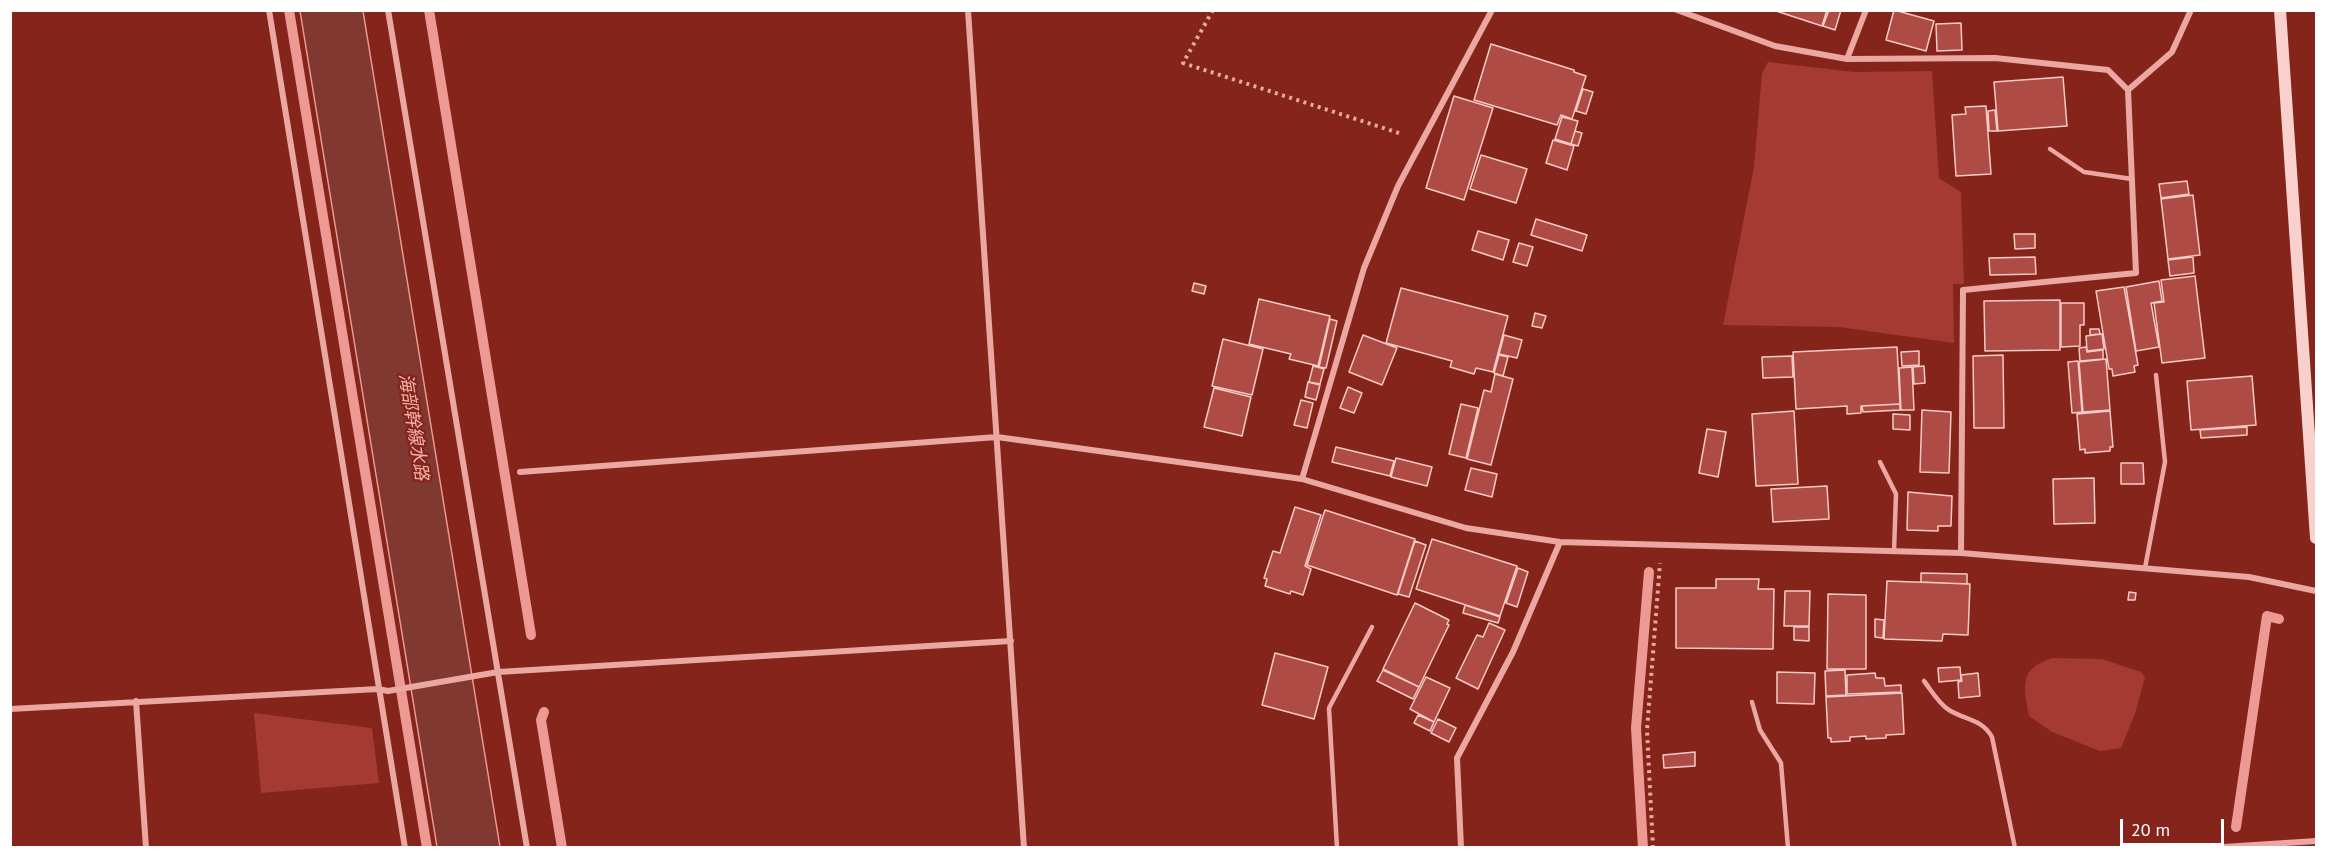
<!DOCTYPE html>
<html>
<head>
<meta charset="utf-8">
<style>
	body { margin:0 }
	#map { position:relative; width:2327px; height:858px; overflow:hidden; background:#84241b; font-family:"PT Sans",sans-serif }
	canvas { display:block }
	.frame { position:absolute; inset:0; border:12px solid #fff; pointer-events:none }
	.scale { position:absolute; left:2120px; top:819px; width:104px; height:27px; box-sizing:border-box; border:3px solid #fff; border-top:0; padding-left:8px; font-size:18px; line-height:21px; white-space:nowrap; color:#fff; -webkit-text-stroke:4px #84241b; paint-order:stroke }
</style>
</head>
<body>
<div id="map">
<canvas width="2327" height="858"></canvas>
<div class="frame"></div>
<div class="scale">20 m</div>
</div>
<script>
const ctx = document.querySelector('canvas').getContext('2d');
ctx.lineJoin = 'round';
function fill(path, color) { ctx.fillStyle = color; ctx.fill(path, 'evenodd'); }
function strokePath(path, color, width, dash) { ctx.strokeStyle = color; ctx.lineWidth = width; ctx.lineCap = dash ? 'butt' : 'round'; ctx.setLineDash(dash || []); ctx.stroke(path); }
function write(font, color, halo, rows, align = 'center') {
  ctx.font = font + ' "PT Sans","Noto Sans JP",sans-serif'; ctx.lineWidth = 4.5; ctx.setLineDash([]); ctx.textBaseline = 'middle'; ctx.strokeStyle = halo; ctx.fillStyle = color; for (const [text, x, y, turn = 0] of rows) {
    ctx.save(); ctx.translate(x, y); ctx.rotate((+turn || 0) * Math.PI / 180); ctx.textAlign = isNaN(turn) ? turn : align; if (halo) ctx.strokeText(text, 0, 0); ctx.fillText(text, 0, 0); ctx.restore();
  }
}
const green = new Path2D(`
	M1768,62L1854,72L1932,71L1939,178L1961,192L1964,284H1953L1954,343L1839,327L1723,325L1754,167L1762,73Z
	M2052,658L2102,659L2141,672L2145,677L2135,714L2121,748L2100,751L2052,732L2029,716C2024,687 2018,669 2052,658Z
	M254,713L372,728L379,783L261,793Z`);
const water = new Path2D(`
	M300,11H363L500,847H437Z`);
const stream = new Path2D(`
	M289,10L427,848
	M429,10L531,635
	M544,712L541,720L562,848
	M2236,827L2267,616L2279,619
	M1643,848L1636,728L1649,572`);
const building = new Path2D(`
	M1773,10H1827L1822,26Z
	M1829,10H1841L1835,30L1823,26Z
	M1894,10L1934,21L1926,51L1886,40Z
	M1961,23L1962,50L1937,51L1936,24Z
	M1491,44L1574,70V72L1586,76L1572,119L1561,115L1557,125L1474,100Z
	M2063,77L2067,126L1998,131L1994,82Z
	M1583,89L1593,92L1586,114L1576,111Z
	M1454,96L1493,108L1464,200L1426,188Z
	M1986,106L1991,174L1956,176L1952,115L1966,114L1965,107Z
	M1995,110L1997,131H1989L1988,111Z
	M1562,117L1578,121L1571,144L1555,139Z
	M1575,131L1582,133L1578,146L1571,144Z
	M1553,140L1574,146L1567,170L1546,163Z
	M1481,155L1527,169L1516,203L1470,189Z
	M2187,181L2189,194L2161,198L2159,184Z
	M2193,195L2200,255L2168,259L2161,199Z
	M1536,219L1587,235L1582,251L1531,235Z
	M1478,231L1509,240L1503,260L1472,250Z
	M2014,234H2035V248L2015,249Z
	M1519,243L1533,247L1527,266L1513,262Z
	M2035,257L2036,274L1990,275L1989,258Z
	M2193,257L2194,273L2170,276L2168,260Z
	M2195,276L2205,358L2162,363L2154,303L2164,302L2161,280Z
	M2159,281L2162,301L2151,303L2159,347L2136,351L2126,287Z
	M1194,283L1206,286L1204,294L1192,291Z
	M2124,287L2138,365L2134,366L2135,372L2113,376L2112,369H2109L2096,291Z
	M1401,288L1508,316L1493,372L1476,368L1474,374L1450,367L1452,361L1386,343Z
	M1259,299L1330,316L1318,366L1289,359L1291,354L1249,344Z
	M2060,300V350L1985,351L1984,301Z
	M2061,303H2084V325H2080V346L2061,347Z
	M1535,313L1546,316L1542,328L1532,326Z
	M1330,319L1337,321L1326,368L1319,367Z
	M2090,329H2099L2100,334L2090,335Z
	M2102,334L2104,349L2087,351L2086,336Z
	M1363,335L1397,348L1382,385L1349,372Z
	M1504,335L1522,340L1517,358L1499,354Z
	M1223,339L1263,349L1252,395L1212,386Z
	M1897,347L1900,404L1861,406V413L1847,414V406L1796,409L1793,352Z
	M2086,347L2087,352L2103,350V359L2080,361L2079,348Z
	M1919,351V365L1902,366L1901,352Z
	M1499,355L1508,357L1503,376L1494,373Z
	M2003,355L2004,428H1974L1973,356Z
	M1792,356L1793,377L1763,378L1762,357Z
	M2106,359L2110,410L2083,412L2079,362Z
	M2078,361L2082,412L2072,413L2068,362Z
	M1313,366L1324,369L1320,384L1309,382Z
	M1924,366L1925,383L1914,384L1913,367Z
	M1912,367L1914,410H1901L1899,368Z
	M1495,374L1513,379L1491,465L1467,459L1484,390L1491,392Z
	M2252,376L2256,425L2191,430L2187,381Z
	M1308,382L1320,385L1316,400L1305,397Z
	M1348,387L1362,393L1354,413L1340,408Z
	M1214,388L1251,397L1242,436L1204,427Z
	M1301,400L1313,403L1307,428L1294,425Z
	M1461,404L1478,408L1466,458L1449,454Z
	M1900,404V410L1863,412L1862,406Z
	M1922,410L1951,412L1949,473L1920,472Z
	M1794,411L1798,484L1756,486L1752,414Z
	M2110,411L2113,447H2110V451L2085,453V449L2080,450L2077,414Z
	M1893,414L1910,415V430L1893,429Z
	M2247,427V435L2201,438L2200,430Z
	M1707,429L1726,432L1718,477L1699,473Z
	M1336,447L1394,461L1390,476L1332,462Z
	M1396,458L1432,467L1427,486L1391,477Z
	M2121,463H2143L2144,484H2121Z
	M1471,468L1497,474L1492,497L1465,490Z
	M2094,478L2095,523L2054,524L2053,479Z
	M1827,486L1829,519L1773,522L1771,489Z
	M1908,492L1952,496L1951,526H1938V531L1907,530Z
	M1295,507L1321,515L1305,566L1311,569L1303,595L1291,591L1290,594L1265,586L1267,579L1264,578L1273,551L1280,553Z
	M1325,510L1415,539L1397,595L1307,565Z
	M1432,539L1517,566L1500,616L1416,589Z
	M1415,541L1426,545L1409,597L1398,594Z
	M1518,568L1528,572L1517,607L1506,603Z
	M1921,573L1967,574V584L1921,582Z
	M1716,579H1759L1758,589H1774L1773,649L1676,648V588H1716Z
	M1887,581L1970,584L1968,635L1943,634L1942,641L1884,639Z
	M1785,591H1810L1809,626H1784Z
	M2129,592L2136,593L2135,600H2128Z
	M1828,594L1866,595V669H1827Z
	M1415,603L1449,620L1447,624L1449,625L1419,687L1383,669Z
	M1465,605L1500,617L1498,623L1463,613Z
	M1875,619L1884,620L1883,638L1875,637Z
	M1489,623L1505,630L1478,689L1456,678L1477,635L1483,637Z
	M1794,627H1809V641L1794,640Z
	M1275,653L1328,667L1314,719L1262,705Z
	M1960,667L1961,680L1939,682L1938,668Z
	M1383,670L1419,687L1413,699L1377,681Z
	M1845,670L1846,695L1826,696L1825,671Z
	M1777,672L1815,673L1814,704L1777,703Z
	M1875,673L1876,678H1884L1885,686L1901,685V692L1847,694V675Z
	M1978,673L1980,696L1959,698L1958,682L1962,681L1961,675Z
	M1426,677L1450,688L1434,722L1410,709Z
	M1902,693L1904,734L1886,735V738L1866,739V736L1850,737V741L1831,742V738H1828L1826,697Z
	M1418,715L1434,722L1430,731L1414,723Z
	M1438,719L1456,728L1449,742L1431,733Z
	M1695,752V766L1664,768L1663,755Z`);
const path = new Path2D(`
	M1213,10L1183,63L1402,134
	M1653,848L1647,730L1660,563`);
const lane = new Path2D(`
	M2050,149L2084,172L2132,179
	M1880,462L1896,494L1894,551
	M2145,568L2165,462L2156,375
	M1924,681C1931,690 1939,704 1949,710C1965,720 1982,719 1992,737L2015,848
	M1752,702L1760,730L1781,763L1788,848
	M1337,848L1329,708L1372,627`);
const street = new Path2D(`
	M269,10L405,848
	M388,10L527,848
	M968,10L1024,848
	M1677,10L1775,46L1847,59L1995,58L2108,70L2128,90L2136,273L1963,290L1961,553
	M1847,59L1866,10
	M2128,90L2172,52L2191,10
	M520,472L997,437L1302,479L1466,528L1560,542L1961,553L2249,577L2316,591
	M1302,479L1364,268L1398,186L1492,10
	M136,701L146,848
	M10,709L378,689L388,691L498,672L1011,641
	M1461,848L1457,758L1513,652L1560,542
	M2208,848L2316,841`);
const secondary = new Path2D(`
	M2280,10L2316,538`);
const waterNames = [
	["海部幹線水路",413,427,81]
];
fill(green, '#a43a31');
fill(water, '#803831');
strokePath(water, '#ed9a94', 1.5);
strokePath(stream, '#ed9a94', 10);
fill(building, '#ad4b44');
strokePath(building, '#f8cac6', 1.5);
strokePath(path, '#eba7a1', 4, [3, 4.5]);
strokePath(lane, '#eba7a1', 4.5);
strokePath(street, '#eba7a1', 6);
strokePath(secondary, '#f8d1cd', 12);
write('italic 18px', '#f3b2ad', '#84241b', waterNames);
</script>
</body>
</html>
